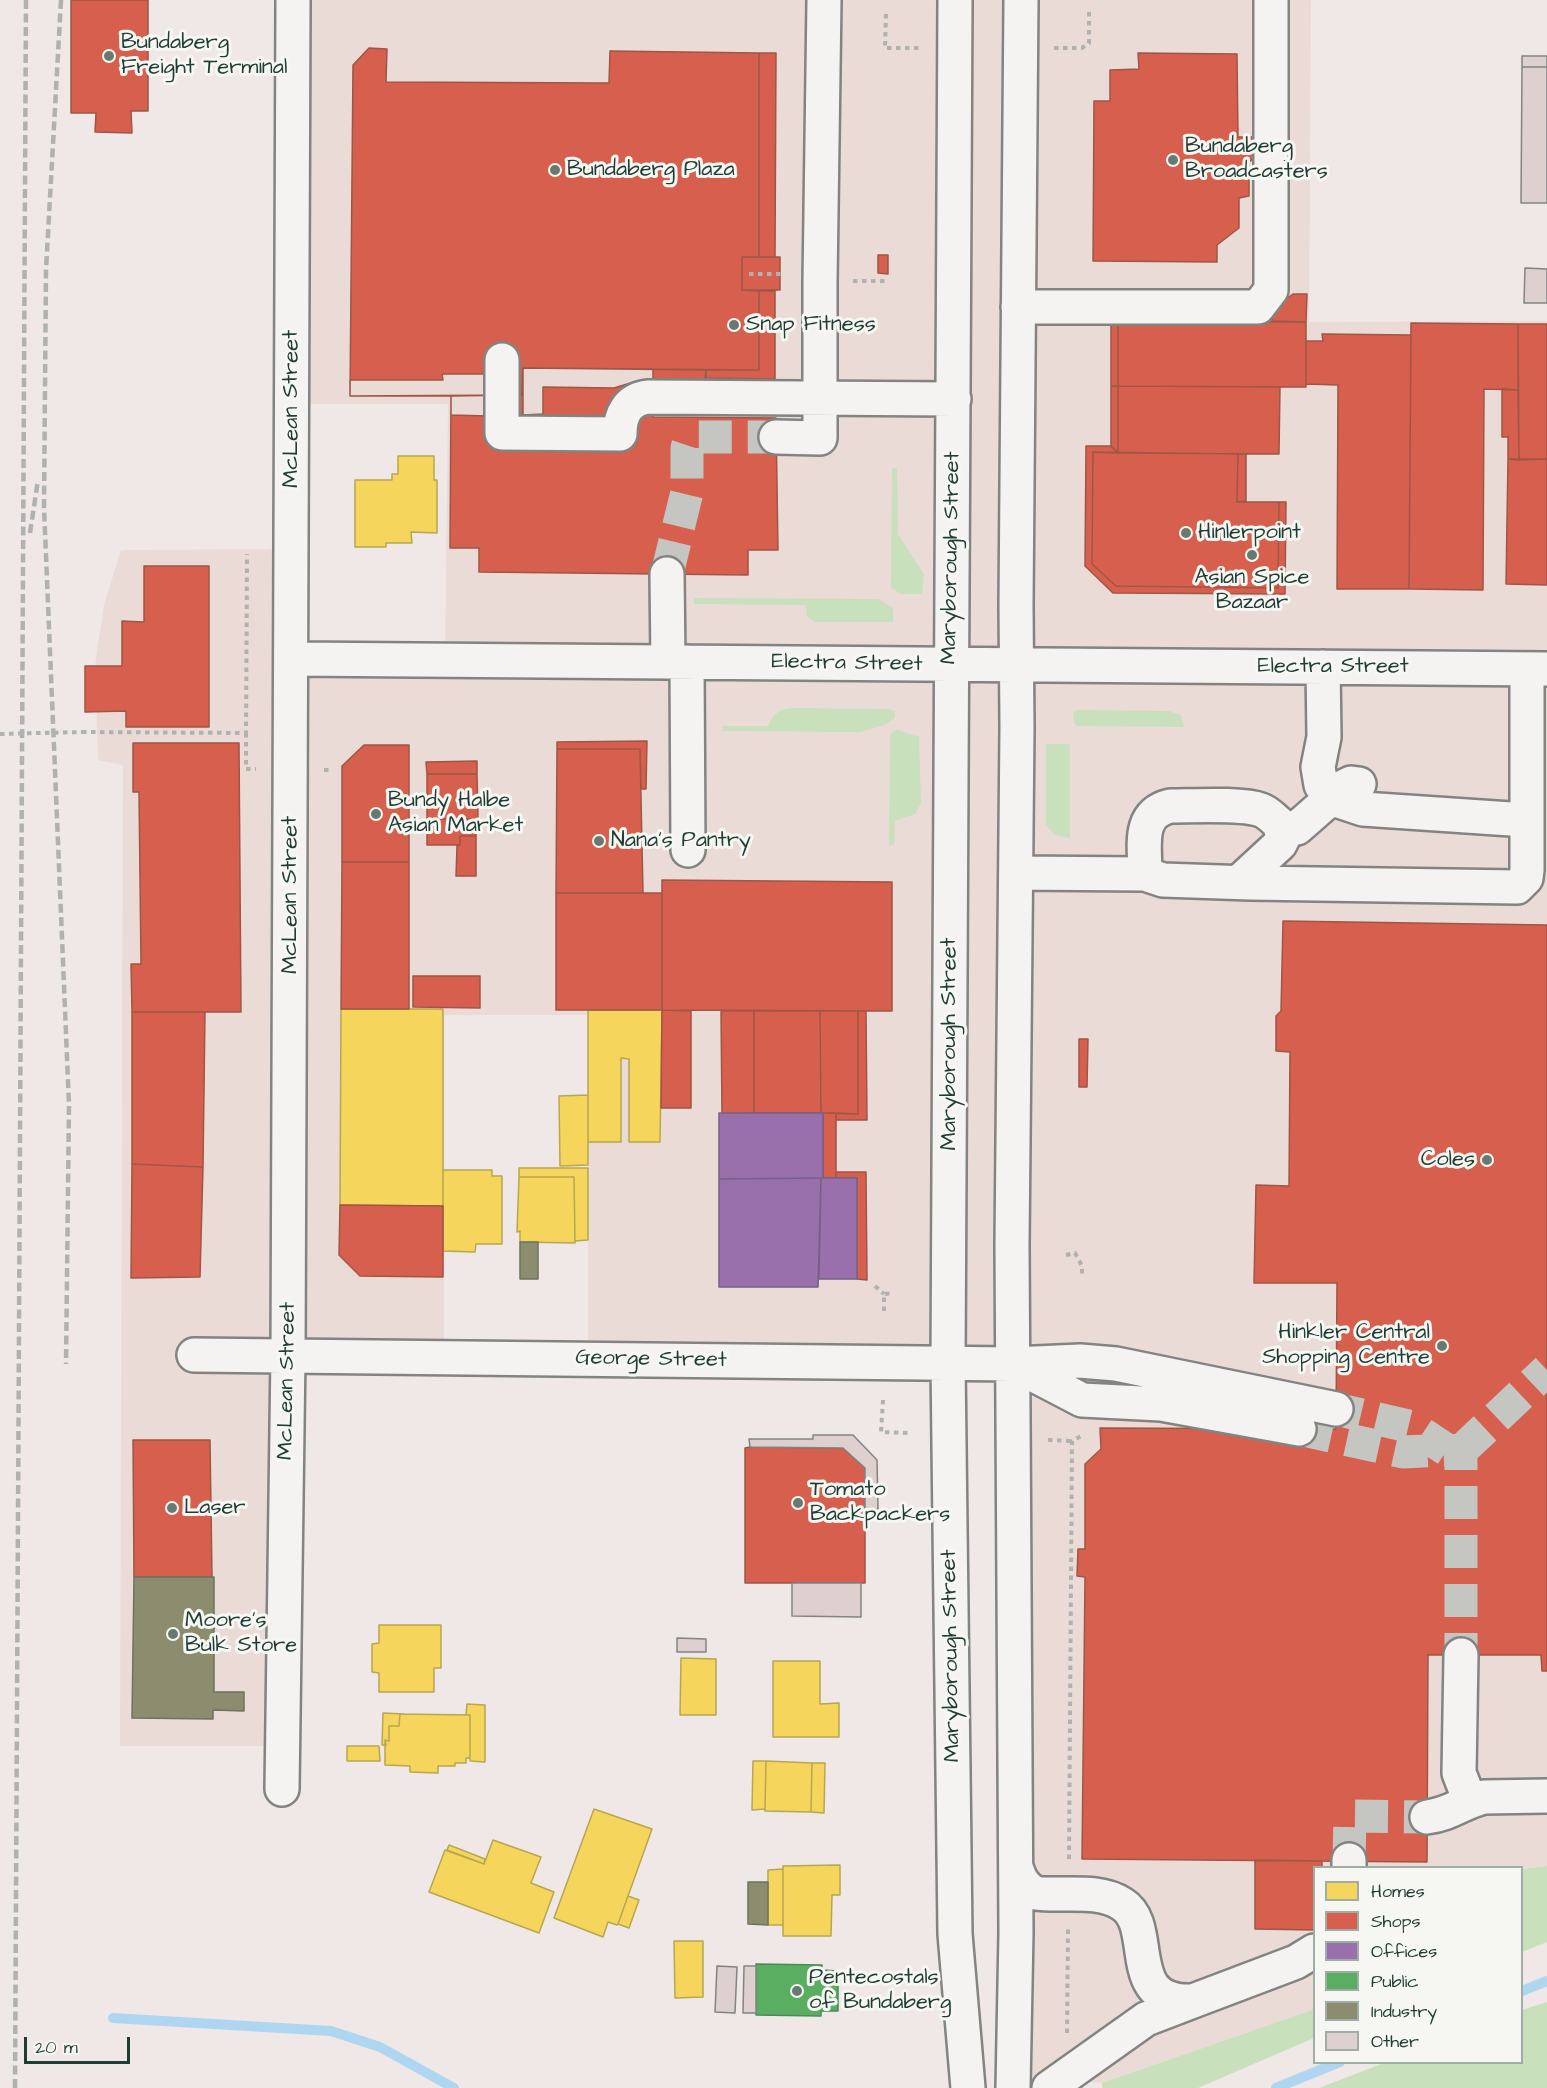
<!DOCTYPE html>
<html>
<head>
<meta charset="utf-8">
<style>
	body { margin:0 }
	#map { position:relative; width:1547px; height:2088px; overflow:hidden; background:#efe8e6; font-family:"Architects Daughter",sans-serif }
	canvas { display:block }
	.legend { position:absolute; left:1313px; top:1866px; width:210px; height:198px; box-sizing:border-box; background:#f6f6f2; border:2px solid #a0aca6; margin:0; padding:8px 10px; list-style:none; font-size:18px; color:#1f3d34 }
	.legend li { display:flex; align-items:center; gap:12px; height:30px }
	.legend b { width:30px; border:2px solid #a0aca6 }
	.scale { position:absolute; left:24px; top:2037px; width:106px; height:27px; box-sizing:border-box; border:3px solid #1f3d34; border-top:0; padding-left:8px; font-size:18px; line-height:21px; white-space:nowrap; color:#1f3d34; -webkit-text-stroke:4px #f6f6f2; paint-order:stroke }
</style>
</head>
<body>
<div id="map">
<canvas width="1547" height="2088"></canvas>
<ul class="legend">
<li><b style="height:16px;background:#f6d55c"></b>Homes</li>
<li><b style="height:16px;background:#d6604d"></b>Shops</li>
<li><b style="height:16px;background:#9970ab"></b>Offices</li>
<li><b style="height:16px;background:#5aae61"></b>Public</li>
<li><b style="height:16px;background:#8c8c6e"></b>Industry</li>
<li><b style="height:16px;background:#ded0ce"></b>Other</li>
</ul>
<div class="scale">20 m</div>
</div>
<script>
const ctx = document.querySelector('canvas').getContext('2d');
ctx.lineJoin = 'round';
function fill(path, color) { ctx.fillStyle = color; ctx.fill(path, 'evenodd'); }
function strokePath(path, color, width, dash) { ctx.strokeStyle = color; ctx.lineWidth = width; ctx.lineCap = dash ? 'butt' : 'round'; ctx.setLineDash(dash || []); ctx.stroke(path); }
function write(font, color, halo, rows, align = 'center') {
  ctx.font = font + ' "Architects Daughter",sans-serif'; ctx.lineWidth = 6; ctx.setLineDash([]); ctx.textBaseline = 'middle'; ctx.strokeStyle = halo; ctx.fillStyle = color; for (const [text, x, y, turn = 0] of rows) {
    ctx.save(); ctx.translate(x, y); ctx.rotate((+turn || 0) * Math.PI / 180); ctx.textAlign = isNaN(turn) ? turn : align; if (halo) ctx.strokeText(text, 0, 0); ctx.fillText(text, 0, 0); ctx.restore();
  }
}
const built = new Path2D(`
	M296,0H1311L1309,322L1547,321V1866L1522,1869V1868H1314V2003L1312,2010L1102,2083L1005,2076L1010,1361L588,1355V1015H444V1354L286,1353L278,1746H120L123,765L98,760L95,666L104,605L121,550L294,549V656L445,657L448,404H294Z`);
const green = new Path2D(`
	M892,468H897L898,534L924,574L922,594H901L891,588Z
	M694,598L878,599L893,608V622H815L807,616L806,605L694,604Z
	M790,708L889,709L895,711V718L884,725L860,732L722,731L723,726H768C773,715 777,710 790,708Z
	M1078,710L1169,711L1181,715L1184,727L1077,726L1074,722L1073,712Z
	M896,730C905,730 909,736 919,736L921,803L915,814L895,821L894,845L889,846L890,736L892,732Z
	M1046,744H1070V838L1055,835L1046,825Z
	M1547,1866V1942L1522,1952V1869Z
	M1547,2002V2088H1319L1384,2063L1522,2062V2010Z
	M1314,2003V2038L1198,2088H1102V2083L1312,2010Z`);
const homes = new Path2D(`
	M398,456H434V480H437V533L411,532L412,543H386V547H355V480H392V474H398Z
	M341,1009H443V1206L340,1205Z
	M588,1010H662L660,1142H629V1059L621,1058V1142H588Z
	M588,1095V1165L560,1166L559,1096Z
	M519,1168H588V1240L575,1241L574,1177H519Z
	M443,1170H492V1176H502V1244H476L475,1252L443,1251Z
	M519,1177H574L575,1243L520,1242V1231L517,1232Z
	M379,1625H441V1668H434V1692H379V1673L372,1672V1644L379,1643Z
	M681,1658L716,1659V1715H680Z
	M773,1661H820V1704L839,1703V1737H773Z
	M467,1704L485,1705V1762L470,1761V1715H466Z
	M383,1713L404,1714H400L399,1726H389V1741L385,1740L386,1745H382Z
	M400,1714L470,1715V1758H466V1763H455V1766H438V1773L410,1772V1766L385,1765V1740L389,1741V1726H399Z
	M347,1746H379L380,1761H347Z
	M753,1761H766L765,1809L752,1810Z
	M766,1761L812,1763L811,1812L765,1811Z
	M812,1763H825L824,1813L811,1812Z
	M594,1809L652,1829L618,1924L617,1925L608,1922L603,1937L554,1918Z
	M493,1840L541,1857L531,1883L554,1892L539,1933L429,1892L445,1850L484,1864Z
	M449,1845L485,1859L484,1864L447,1850Z
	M840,1865V1895H832L831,1936H783V1866Z
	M783,1869V1925H768V1870Z
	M628,1896L639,1900L629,1928L618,1924Z
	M674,1941H703V1997L675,1998Z`);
const shops = new Path2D(`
	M71,0H148V111H131L132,133L95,132L96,113H71Z
	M369,48L387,49L386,82L609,83L610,51L759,53V257H742V290L759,291V370L523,368L522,395L350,396L353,65Z
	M759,53H776L775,257H759Z
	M1138,53L1237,54L1238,137H1255L1256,157L1249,162V196L1239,198V228L1217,245V262L1093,261L1094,101H1110V70L1139,69Z
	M878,255H888V274L878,273Z
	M742,257H780V290H742Z
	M759,291H775V379L705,378L706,370H759Z
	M1293,294H1307L1306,322L1272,321V309Z
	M1118,321L1306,322V387L1118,386Z
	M1411,323L1518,324V390L1484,389L1483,590L1409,589Z
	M1518,324H1547V459L1519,460Z
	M1111,325H1118V386H1111Z
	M1322,334L1411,335L1409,589H1337L1338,385L1306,384V341H1323Z
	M523,368L653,369V417L776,418L778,550H748V575L479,572V548H450L451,396L522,395Z
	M523,368L706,370V381H637L614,388L543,387V414L523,415Z
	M442,374H488V416L451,415V396H350V380H443Z
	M1111,386H1118V453L1111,446Z
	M1118,386L1280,387L1279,454L1118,453Z
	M1502,389L1518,390L1519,460L1508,459V437H1502Z
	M1086,446H1111L1118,453L1093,452L1092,564L1116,586L1278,588L1279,502H1286L1285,594L1113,593L1085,566Z
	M1093,452L1238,454L1237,502H1279L1278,588L1116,586L1092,564Z
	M1238,454H1246V501L1237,502Z
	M1508,459H1547V585L1506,584Z
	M144,566H209V727H126V711L85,712V666H122V621L144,622Z
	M647,741L646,789H641L640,749H557V742Z
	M133,743H239L241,1012H132L131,964H141L139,792H133Z
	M364,745H409V862H342V766Z
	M557,749H640L643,893H556Z
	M477,761V774H427L426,762Z
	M427,774H477L478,819H427Z
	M427,819H476V836H460V845H427Z
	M460,836H476V876H456L457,846L460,845Z
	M342,862H409V1009H341Z
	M662,880L892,882V1011L662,1010Z
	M556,893H662V1010H556Z
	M1283,921L1547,925V1671H1542L1541,1655H1428L1427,1862L1082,1859L1085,1577L1077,1576L1078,1549H1085V1464L1101,1449L1100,1428L1336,1429L1337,1283H1254L1256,1185L1289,1186L1290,1052L1276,1051V1016L1281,1011Z
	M413,976H480V1008L413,1007Z
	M662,1010L691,1011V1108H661Z
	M721,1011H754V1113L722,1114Z
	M754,1011H820L821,1113H754Z
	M820,1011H858V1114L821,1113Z
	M858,1011H866L867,1120H836V1113L858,1114Z
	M132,1012H205L203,1167L132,1164Z
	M1079,1039H1088L1087,1087H1079Z
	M823,1113H836V1178H823Z
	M132,1164L203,1167L200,1277L131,1278Z
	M836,1172H866L867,1280L857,1279V1178H836Z
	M340,1205L443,1206V1277L360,1276L339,1255Z
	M133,1440H210L212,1577H134Z
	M750,1447L843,1448L865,1468V1583H745V1448Z
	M1255,1860L1322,1861V1868H1314V1930L1255,1929Z`);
const offices = new Path2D(`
	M719,1113H823V1178L719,1179Z
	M821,1178H857V1279H819Z
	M821,1178L818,1287H719V1179Z`);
const public = new Path2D(`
	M756,1964L822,1965V1970L838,1971V2011H821V2016L756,2015Z`);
const industry = new Path2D(`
	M520,1242H538V1279H520Z
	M134,1577H214V1692H244V1711L213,1710V1719L132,1718Z
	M748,1882H768V1925L748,1924Z`);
const stream = new Path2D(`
	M1522,1991L1547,1981
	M113,2018L331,2031L380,2047L454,2088
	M1276,2088L1340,2062`);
const building = new Path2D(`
	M1522,56H1547V67H1522Z
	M1522,67H1547V203H1521Z
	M1525,268L1547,269V303H1524Z
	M813,1435H853L877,1460L878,1509H865V1468L843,1448L750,1447L749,1439H813Z
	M792,1583H861V1617L792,1616Z
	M677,1638L706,1639V1652H677Z
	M717,1966L737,1967L735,2013L715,2012Z
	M744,1966H756V2013H743Z`);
const minorTunnel = new Path2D(`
	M667,574L687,492V448L690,439L696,437H776
	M1510,798L1547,802
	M1299,1429L1403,1452L1447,1450L1412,1427L1336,1409
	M1447,1450L1461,1451V1655
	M1461,1451L1547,1370
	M1349,1860L1350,1816L1427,1817`);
const path = new Path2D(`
	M886,14L885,48H921
	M1054,48H1082L1089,43V11
	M749,274H785
	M853,281H885
	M82,732L246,733L247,554
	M246,733V769H256
	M324,770H333
	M1066,1255L1075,1253L1082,1266V1275
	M875,1286L884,1294
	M884,1311V1294L893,1293
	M883,1400L881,1432L910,1433
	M1048,1440L1072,1441
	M1069,1859L1072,1441L1083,1435
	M1067,2033L1068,1927`);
const minor = new Path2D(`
	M955,0L948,1363L955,1934L968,2088
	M1018,307H1258L1271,290V0
	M502,360V433L620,434C620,414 628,399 649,397L954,399
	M776,437L820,438V282L824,0
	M667,574L668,662
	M292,659L1547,669
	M687,662L688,850
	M1323,667L1324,737L1318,767L1321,785L1327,793L1339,801L1363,809L1511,819
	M1016,873L1145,874L1163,880L1250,883L1517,887L1526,878L1527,870V669
	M1145,874C1145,846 1137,814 1170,806C1193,806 1242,803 1261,810C1275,815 1280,832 1297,828L1345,786L1351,783L1359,784
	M1240,881L1280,844L1283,838L1280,826
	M194,1355L1013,1364L1080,1361L1116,1364L1336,1409
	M1013,1364L1082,1400L1161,1404L1299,1429
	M1461,1655L1459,1773L1466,1791L1476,1799
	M282,1789L288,1355L293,0
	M1427,1817C1451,1814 1463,1802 1484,1797L1547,1796
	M1016,1867C1020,1879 1023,1886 1035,1893C1062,1897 1097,1888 1122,1904C1158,1926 1120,2004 1193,2001L1146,2019L1049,2088
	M1349,1868V1860
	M1193,2001L1296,1962L1314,1951
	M1013,2088L1016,1933L1012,1245L1017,728L1016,605L1021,0`);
const rail = new Path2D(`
	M61,0L46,270L44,508L69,1105L66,1364
	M30,533L38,480
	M15,2088L26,0`);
const pathBridge = new Path2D(`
	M0,734L82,732`);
const markers = [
	[109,56,6,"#687972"],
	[1173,160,6,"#687972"],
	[555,170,6,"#687972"],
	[734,325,6,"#687972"],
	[1186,533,6,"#687972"],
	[1252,555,6,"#687972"],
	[376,814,6,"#687972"],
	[599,841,6,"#687972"],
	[1487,1160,6,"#687972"],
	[1442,1346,6,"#687972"],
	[798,1503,6,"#687972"],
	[172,1508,6,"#687972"],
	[173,1634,6,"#687972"],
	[797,1991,6,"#687972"]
];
const poiNames = [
	["Bundaberg",121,43],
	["Freight Terminal",121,68],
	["Bundaberg",1185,147],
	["Broadcasters",1185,172],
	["Bundaberg Plaza",567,170],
	["Snap Fitness",746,325],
	["Hinlerpoint",1198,533],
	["Asian Spice",1252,578,"center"],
	["Bazaar",1252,603,"center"],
	["Bundy Halbe",388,801],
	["Asian Market",388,826],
	["Nana's Pantry",611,841],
	["Coles",1475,1160,"right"],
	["Hinkler Central",1430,1333,"right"],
	["Shopping Centre",1430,1358,"right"],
	["Tomato",810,1490],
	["Backpackers",810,1515],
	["Laser",184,1508],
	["Moore's",185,1621],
	["Bulk Store",185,1646],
	["Pentecostals",809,1978],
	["of Bundaberg",809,2003]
];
const streetNames = [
	["McLean Street",292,409,-90],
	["Maryborough Street",952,558,-89],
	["Electra Street",847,664,1],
	["Electra Street",1333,667],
	["McLean Street",291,895,-90],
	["Maryborough Street",950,1044,-90],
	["George Street",651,1360,1],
	["McLean Street",288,1381,-89],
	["Maryborough Street",952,1656,-91]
];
fill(built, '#ebdbd6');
fill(green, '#c8e0bc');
fill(homes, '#f6d55c');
strokePath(homes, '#b6a750', 1.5);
fill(shops, '#d6604d');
strokePath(shops, '#9f5646', 1.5);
fill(offices, '#9970ab');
strokePath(offices, '#746187', 1.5);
fill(public, '#5aae61');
strokePath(public, '#488c54', 1.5);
fill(industry, '#8c8c6e');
strokePath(industry, '#6b745d', 1.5);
strokePath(stream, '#afd6f0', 10);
fill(building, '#ded0ce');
strokePath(building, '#828482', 1.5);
strokePath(minorTunnel, '#c5c6c2', 33, [33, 16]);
strokePath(minor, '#828482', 38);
strokePath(path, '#afb2b0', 4, [4.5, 4.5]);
strokePath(minor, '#f4f3f1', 33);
strokePath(rail, '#afb2b0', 4.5, [9, 4.5]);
strokePath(pathBridge, '#afb2b0', 4, [4.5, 4.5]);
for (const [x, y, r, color] of markers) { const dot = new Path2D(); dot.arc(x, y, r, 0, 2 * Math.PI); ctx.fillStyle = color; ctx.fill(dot); strokePath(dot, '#f6f6f2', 2); }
write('22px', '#1f3d34', '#f6f6f2', poiNames, 'left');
write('22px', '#1f3d34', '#f6f6f2', streetNames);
</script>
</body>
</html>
